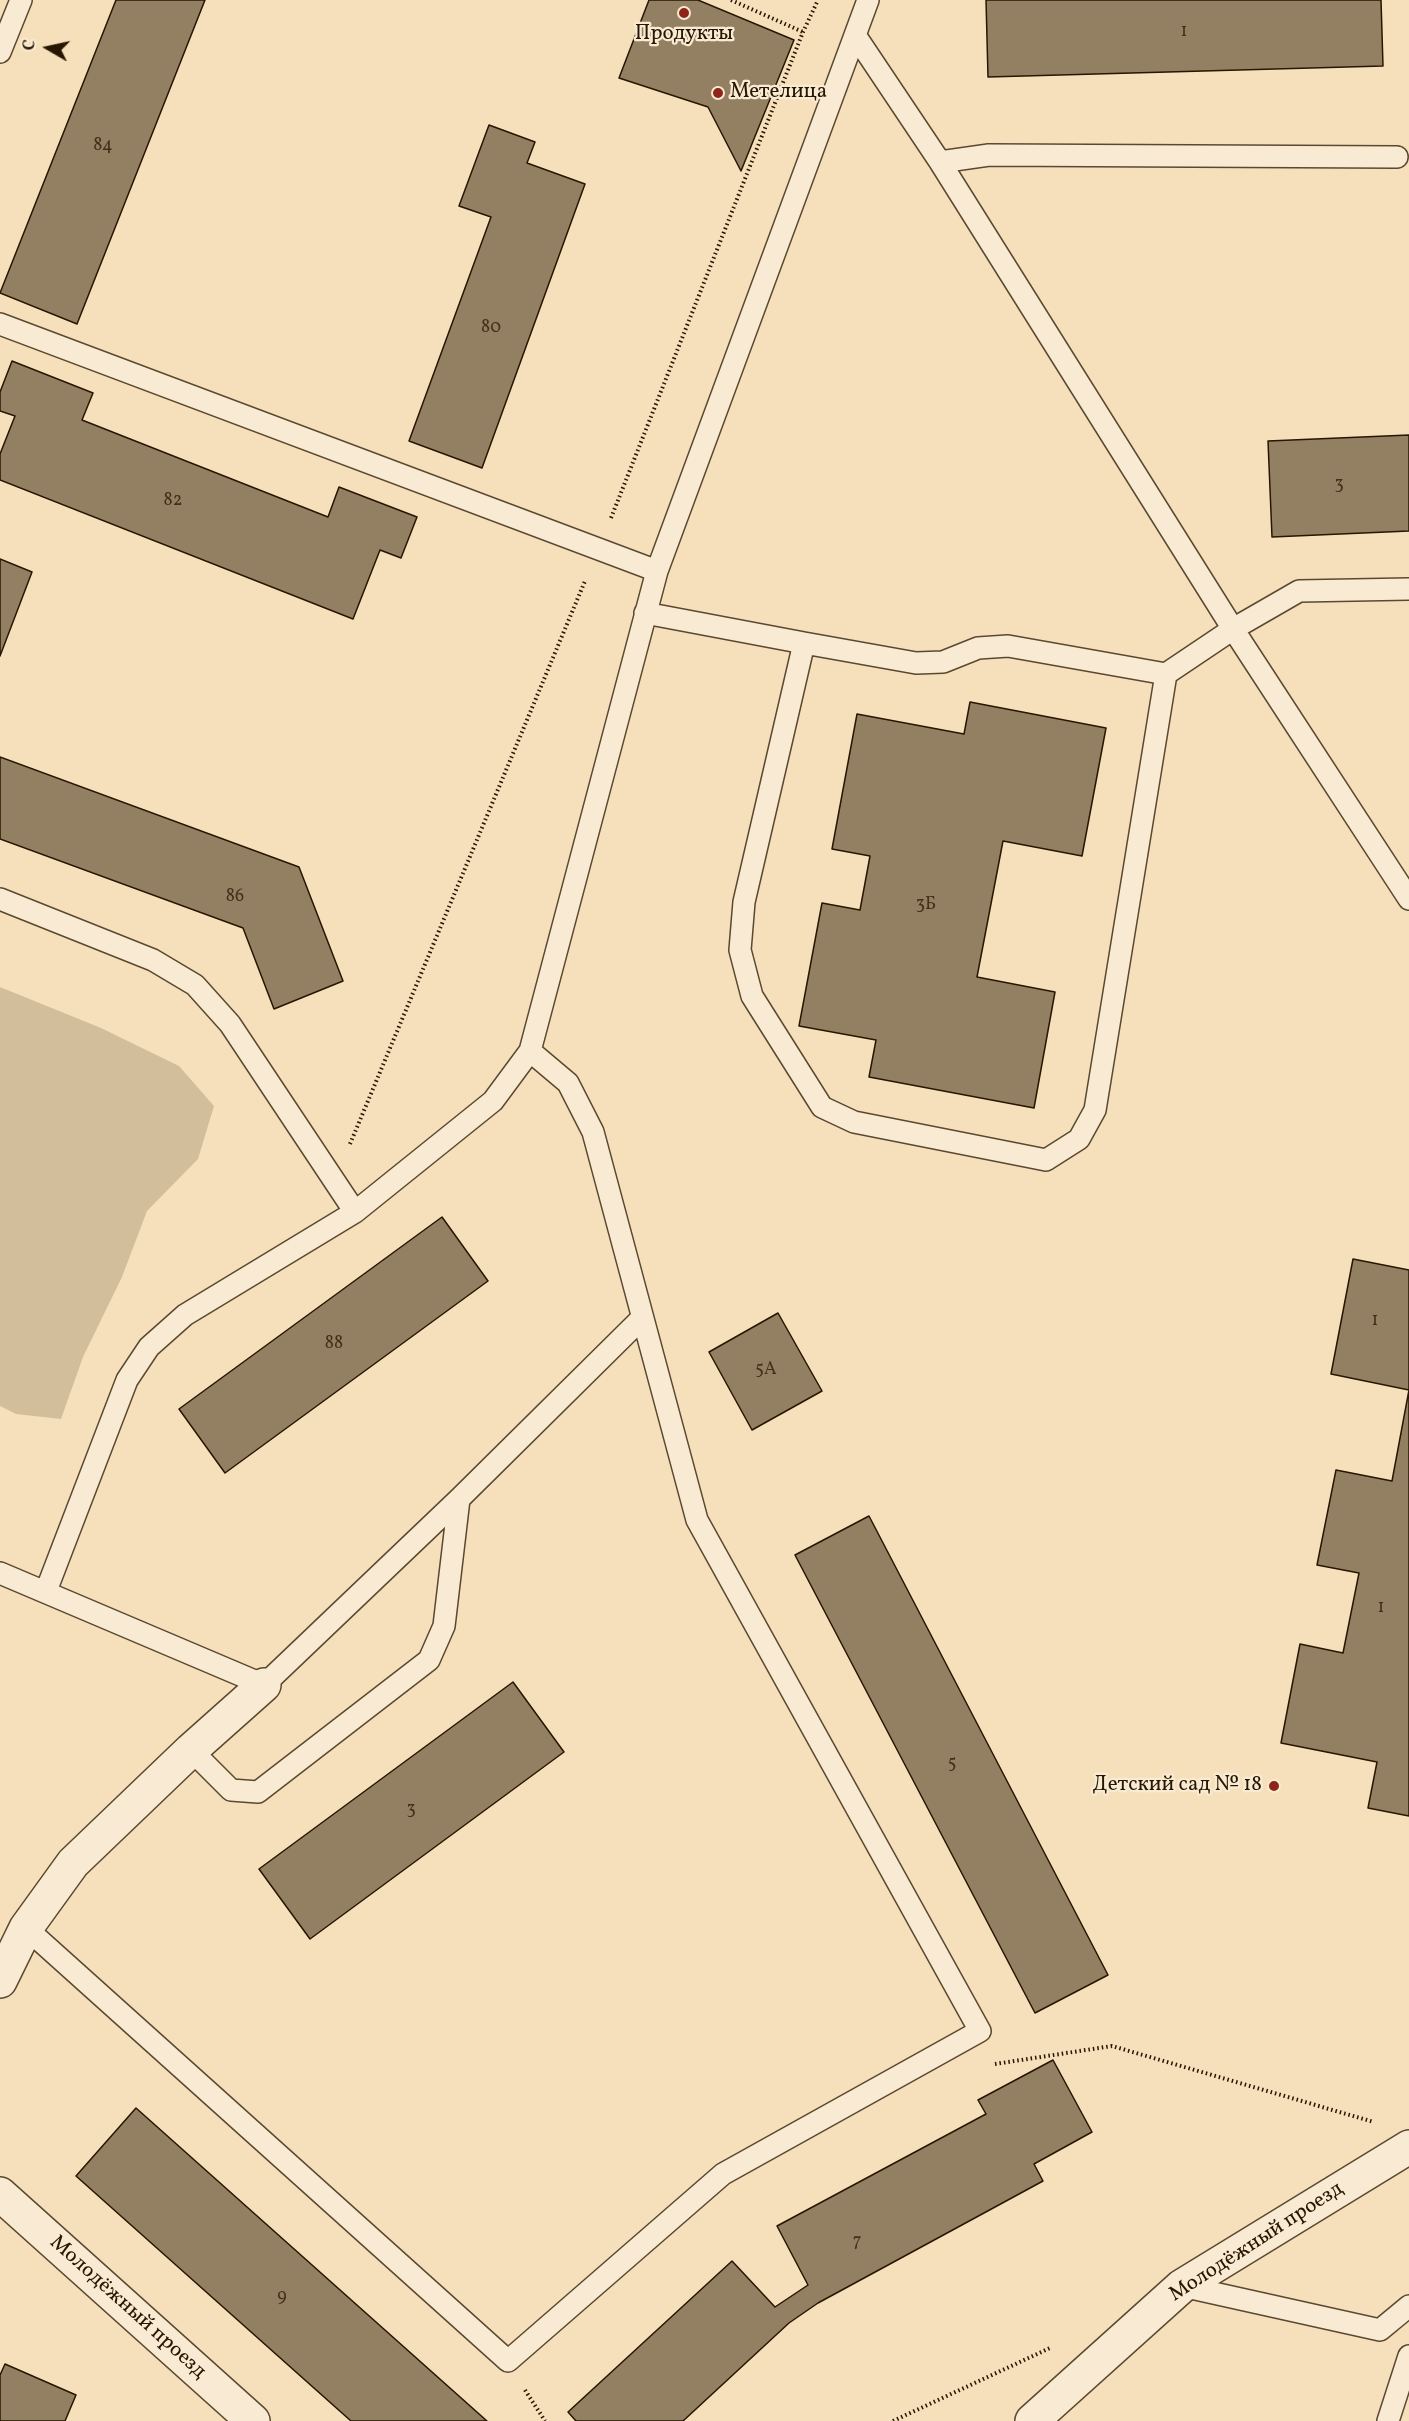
<!DOCTYPE html>
<html>
<head>
<meta charset="utf-8">
<style>
	body { margin:0 }
	#map { position:relative; width:1409px; height:2421px; overflow:hidden; background:#f6e0bb; font-family:Vollkorn,serif }
	canvas { display:block }
	.north { position:absolute; left:18px; top:18px; width:60px; height:60px; -webkit-text-stroke:4px #f9ebd3; paint-order:stroke; rotate:279deg; font-size:16px; font-weight:700; line-height:24px; text-align:center; color:#271601 }
	.north::after { content:''; display:block; margin:auto; width:21px; height:27px; background:#271601; clip-path:polygon(50% 0,100% 100%,50% 72%,0 100%) }
</style>
</head>
<body>
<div id="map">
<canvas width="1409" height="2421"></canvas>
<div class="north">С</div>
</div>
<script>
const ctx = document.querySelector('canvas').getContext('2d');
ctx.lineJoin = 'round';
function fill(path, color) { ctx.fillStyle = color; ctx.fill(path, 'evenodd'); }
function strokePath(path, color, width, dash) { ctx.strokeStyle = color; ctx.lineWidth = width; ctx.lineCap = dash ? 'butt' : 'round'; ctx.setLineDash(dash || []); ctx.stroke(path); }
function write(font, color, halo, rows, align = 'center') {
  ctx.font = font + ' Vollkorn,serif'; ctx.lineWidth = 4.5; ctx.setLineDash([]); ctx.textBaseline = 'middle'; ctx.strokeStyle = halo; ctx.fillStyle = color; for (const [text, x, y, turn = 0] of rows) {
    ctx.save(); ctx.translate(x, y); ctx.rotate((+turn || 0) * Math.PI / 180); ctx.textAlign = isNaN(turn) ? turn : align; if (halo) ctx.strokeText(text, 0, 0); ctx.fillText(text, 0, 0); ctx.restore();
  }
}
const green = new Path2D(`
	M0,987L101,1028L179,1066L214,1106L198,1159L147,1211L122,1277L83,1357L61,1419L16,1414L0,1406Z`);
const building = new Path2D(`
	M116,0H205L77,324L0,293Z
	M649,0H698L794,40L741,171L708,107L619,78Z
	M986,0H1381L1383,66L988,77Z
	M489,125L535,142L527,163L585,184L482,468L409,441L491,217L459,206Z
	M12,361L93,393L82,420L328,517L339,487L417,517L401,558L380,550L353,619L0,480V454L15,416L0,411V392Z
	M1409,435V531L1272,537L1268,441Z
	M0,559L32,572L0,656Z
	M970,702L1106,728L1082,856L1003,841L977,977L1055,992L1034,1108L869,1077L876,1040L799,1026L822,903L860,910L870,856L832,849L857,714L964,734Z
	M0,757L299,867L343,981L274,1009L243,928L0,839Z
	M442,1217L488,1281L225,1473L179,1409Z
	M1353,1259L1409,1270V1390L1331,1374Z
	M778,1313L822,1391L752,1430L709,1352Z
	M1409,1390V1816L1368,1808L1377,1762L1281,1743L1300,1644L1343,1653L1359,1573L1317,1565L1336,1470L1392,1481Z
	M869,1516L1108,1975L1035,2013L795,1555Z
	M513,1682L564,1752L310,1939L259,1869Z
	M1053,2060L1092,2132L1034,2164L1043,2181L818,2303L789,2323L683,2421H576L568,2412L732,2261L775,2307L808,2285L777,2226L986,2114L978,2100Z
	M136,2108L487,2421H351L76,2176Z
	M5,2364L76,2395L65,2421H0V2375Z`);
const path = new Path2D(`
	M731,0L803,32
	M611,518L803,32L818,0
	M350,1144L585,581
	M995,2064L1112,2046L1374,2122
	M525,2390L545,2421
	M893,2421L1050,2348`);
const lane = new Path2D(`
	M855,35L940,162L1233,629L1409,899
	M0,52L21,0
	M940,162L989,155L1397,157
	M0,324L657,571
	M645,613L804,643
	M1166,674L1008,646L978,648L943,662L916,663L804,643L744,902L740,950L752,996L822,1107L854,1122L1046,1160L1079,1139L1095,1110L1166,674L1233,629L1299,591L1409,589
	M0,899L153,960L195,985L230,1024L355,1212
	M0,1573L264,1685L459,1499L642,1318
	M46,1591L127,1380L149,1347L185,1315L355,1212L493,1101L530,1051L657,571L868,0
	M191,1750L231,1790L258,1792L429,1660L444,1626L459,1499
	M26,1928L508,2361L723,2174L980,2031L697,1520L593,1132L568,1083L530,1051
	M1182,2286L1380,2330L1409,2306
	M1388,2421L1409,2356`);
const street = new Path2D(`
	M0,1981L26,1928L73,1863L191,1750L264,1685
	M0,2194L253,2421
	M1032,2421L1182,2286L1409,2147`);
const markers = [
	[684,13,6,"#8f2418"],
	[718,93,6,"#8f2418"],
	[1274,1786,6,"#8f2418"]
];
const numberNames = [
	["1",1184,33],
	["84",103,147],
	["80",491,329],
	["3",1339,486],
	["82",173,502],
	["86",235,898],
	["3Б",926,906],
	["1",1375,1322],
	["88",334,1345],
	["5А",766,1371],
	["1",1381,1609],
	["5",952,1765],
	["3",411,1811],
	["7",857,2243],
	["9",282,2298]
];
const poiNames = [
	["Продукты",684,35],
	["Метелица",730,93,"left"],
	["Детский сад № 18",1262,1786,"right"]
];
const streetNames = [
	["Молодёжный проезд",1257,2243,-33],
	["Молодёжный проезд",127,2308,42]
];
fill(green, '#d3be9b');
fill(building, '#937f62');
strokePath(building, '#271601', 1.5);
strokePath(lane, '#5b4830', 24);
strokePath(street, '#5b4830', 36);
strokePath(path, '#271601', 4, [1.5, 3]);
strokePath(lane, '#f9ebd3', 21);
strokePath(street, '#f9ebd3', 33);
for (const [x, y, r, color] of markers) { const dot = new Path2D(); dot.arc(x, y, r, 0, 2 * Math.PI); ctx.fillStyle = color; ctx.fill(dot); strokePath(dot, '#f9ebd3', 2); }
write('18px', '#423019', null, numberNames);
write('21px', '#271601', '#f9ebd3', poiNames);
write('21px', '#271601', '#f9ebd3', streetNames);
</script>
</body>
</html>
